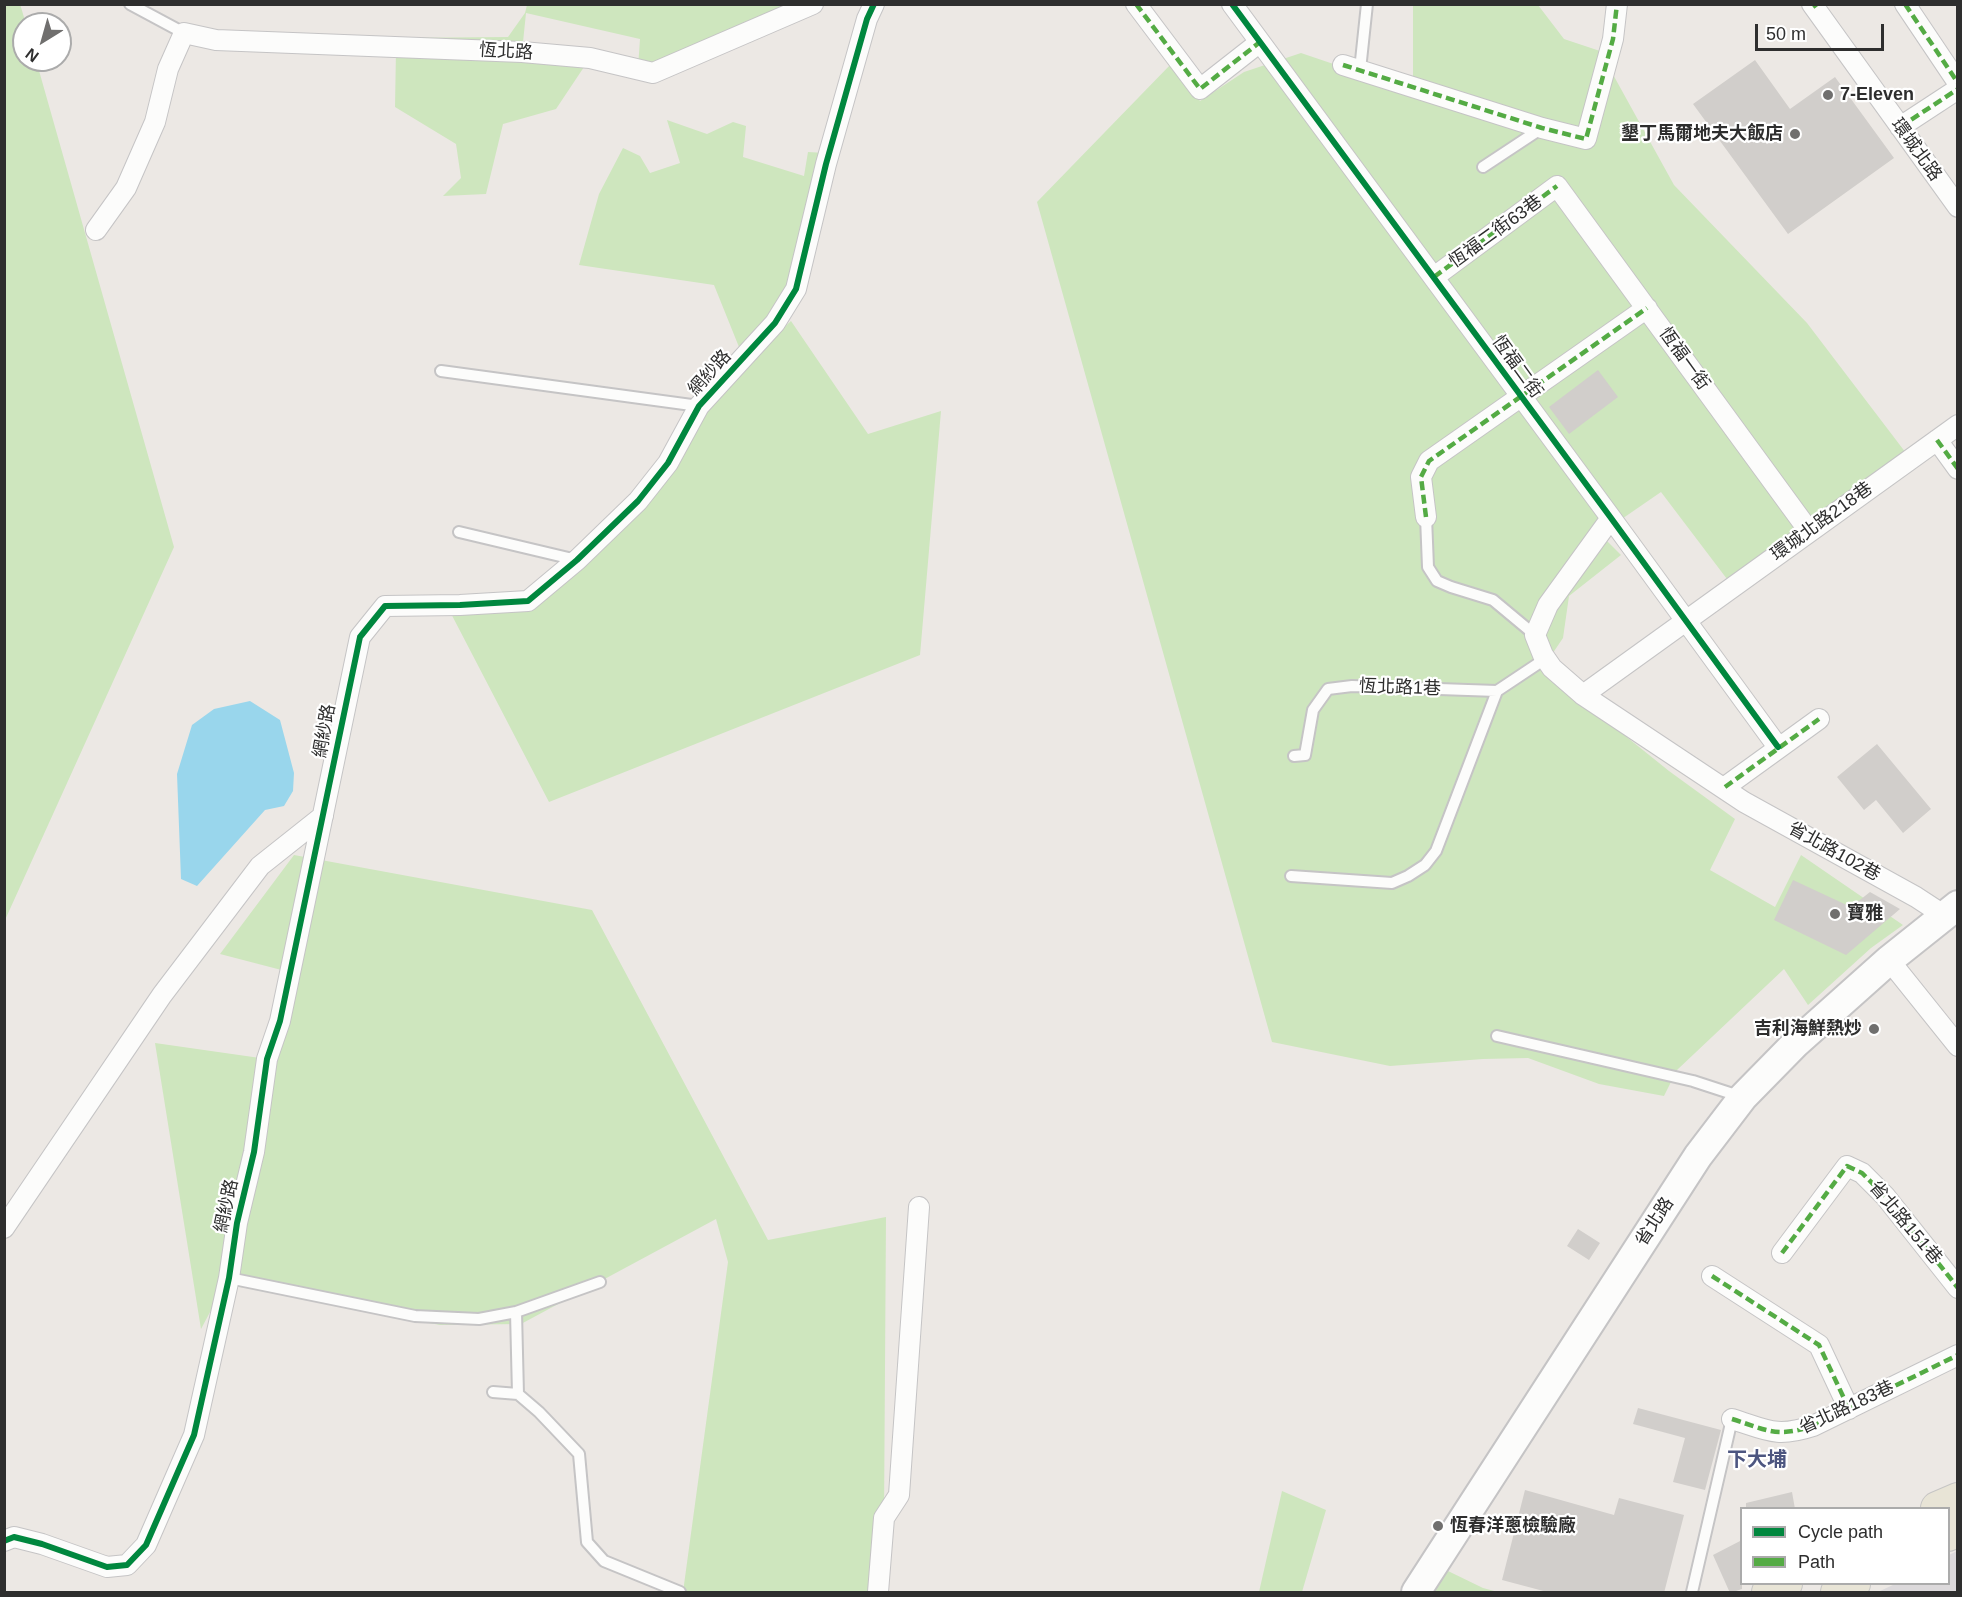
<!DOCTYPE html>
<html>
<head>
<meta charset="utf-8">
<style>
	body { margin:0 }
	#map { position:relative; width:1962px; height:1597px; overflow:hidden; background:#ece8e4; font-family:Helvetica,sans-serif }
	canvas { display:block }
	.frame { position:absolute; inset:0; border:6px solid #2e2e2e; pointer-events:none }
	.legend { position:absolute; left:1740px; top:1507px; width:210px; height:78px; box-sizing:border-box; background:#fff; border:2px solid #ababab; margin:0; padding:8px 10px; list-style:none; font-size:18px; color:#2e2e2e }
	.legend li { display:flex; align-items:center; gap:12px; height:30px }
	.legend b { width:30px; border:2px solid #ababab }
	.north { position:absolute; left:12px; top:12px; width:60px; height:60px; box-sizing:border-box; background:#fff; border:2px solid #ababab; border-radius:50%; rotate:217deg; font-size:16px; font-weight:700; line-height:24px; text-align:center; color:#2e2e2e }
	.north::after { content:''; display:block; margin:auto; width:21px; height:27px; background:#706f6e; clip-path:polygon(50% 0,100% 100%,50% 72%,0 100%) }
	.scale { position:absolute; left:1755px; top:24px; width:129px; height:27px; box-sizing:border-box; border:3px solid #2e2e2e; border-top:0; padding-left:8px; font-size:18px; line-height:21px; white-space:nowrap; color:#2e2e2e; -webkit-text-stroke:4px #fff; paint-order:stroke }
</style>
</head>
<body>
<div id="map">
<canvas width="1962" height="1597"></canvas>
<div class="frame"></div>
<ul class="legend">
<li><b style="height:8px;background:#00873e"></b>Cycle path</li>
<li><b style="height:8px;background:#54ab44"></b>Path</li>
</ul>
<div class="north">N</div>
<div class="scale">50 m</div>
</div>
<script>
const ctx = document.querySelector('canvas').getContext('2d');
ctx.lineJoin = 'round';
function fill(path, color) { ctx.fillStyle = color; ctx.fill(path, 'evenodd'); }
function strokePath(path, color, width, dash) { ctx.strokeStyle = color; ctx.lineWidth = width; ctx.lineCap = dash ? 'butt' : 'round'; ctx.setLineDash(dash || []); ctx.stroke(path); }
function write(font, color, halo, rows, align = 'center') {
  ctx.font = font + ' Helvetica,"Noto Sans TC",sans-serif'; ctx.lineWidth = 4.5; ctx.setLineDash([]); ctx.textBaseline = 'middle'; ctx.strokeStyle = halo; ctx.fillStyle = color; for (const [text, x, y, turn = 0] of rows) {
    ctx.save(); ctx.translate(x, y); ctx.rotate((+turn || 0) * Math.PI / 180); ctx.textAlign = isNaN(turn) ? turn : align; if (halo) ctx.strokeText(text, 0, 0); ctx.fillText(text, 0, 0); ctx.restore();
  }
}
const industrial = new Path2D(`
	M1957,1551V1592H1878L1895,1584H1948L1949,1555Z`);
const green = new Path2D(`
	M20,4L26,24H24V60H36L174,547L5,920L4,5Z
	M1413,4L1538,5L1564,39L1600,51L1674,185L1807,323L1909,457L1730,583L1661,492L1600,534L1621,555L1569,596L1563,638L1542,669L1669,771L1735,819L1710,870L1775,907L1801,855L1903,925L1871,948L1808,1005L1784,969L1677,1070L1664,1096L1599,1084L1528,1058L1483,1059L1390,1066L1272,1042L1037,202L1172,63L1200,101L1244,72L1301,53L1413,91Z
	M527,5H797L638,68L640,39L526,13L522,52L590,58L556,109L503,124L486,194L443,196L461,178L456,144L395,107L396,50L391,38L508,37L525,13Z
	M667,120L707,134L733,122L746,126L743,157L804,176L808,152L825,153L796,271L763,325L739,347L714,285L579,265L599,194L623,148L640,156L650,173L680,163Z
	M791,321L868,434L941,411L920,655L549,802L445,602L528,601L577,560L693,419L699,406Z
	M294,855L592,910L768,1240L886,1217L884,1518L878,1592H683L728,1262L716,1219L521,1324L440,1325L225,1284L201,1329L155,1043L267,1059L293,973L220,954Z
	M1282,1491L1326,1510L1302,1592H1259Z
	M1448,1571L1483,1588L1498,1592H1434Z`);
const water = new Path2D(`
	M250,701L280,720L294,773L293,791L284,806L265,810L197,886L181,879L177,774L192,725L214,709Z`);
const building = new Path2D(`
	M1755,60L1790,109L1835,77L1894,158L1788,234L1693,104Z
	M1598,370L1618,397L1569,434L1549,407Z
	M1877,744L1931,809L1903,833L1876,800L1864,810L1837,777Z
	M1793,880L1851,907L1870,892L1900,909L1846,955L1774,920Z
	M1578,1229L1600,1243L1589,1260L1567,1246Z
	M1638,1408L1721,1430L1705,1490L1673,1482L1685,1438L1633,1424Z
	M1525,1490L1614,1515L1619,1498L1684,1515L1664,1593H1551L1502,1580Z
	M1792,1492L1795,1509H1746V1503Z
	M1742,1540V1589L1730,1593L1713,1555Z`);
const lane = new Path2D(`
	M130,4L184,33
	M1360,70L1367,4
	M1483,167L1542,128
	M441,371L699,406
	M1426,517L1428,567L1437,581L1451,587L1493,600L1535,635
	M459,532L577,560
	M1294,756L1305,755L1313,710L1328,689L1352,686L1497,691L1545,659
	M1291,876L1392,883L1408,876L1425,865L1436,851L1497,691
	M1497,1036L1693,1081L1742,1097
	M229,1278L415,1316L479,1319L516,1312L600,1282
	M493,1392L518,1394L516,1312
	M518,1394L539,1412L579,1454L587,1542L604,1561L680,1592
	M1692,1592L1732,1419`);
const street = new Path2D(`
	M1136,4L1200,89L1260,42
	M1232,4L1611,518L1778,747
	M1812,4L1958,207
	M1905,4L1958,83
	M1343,65L1542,128L1586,139L1613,39L1617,4
	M1900,127L1958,89
	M96,230L126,188L155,122L168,69L184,33L216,40L522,52L590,58L653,73L813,4
	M1434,277L1557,186L1809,531
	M1937,440L1958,469
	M1426,517L1421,477L1429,461L1647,308
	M1611,518L1548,605L1535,635L1543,655L1552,668L1583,695L1744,802L1916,897L1945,916
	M1583,695L1958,425
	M1725,787L1819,719
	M1889,960L1958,1046
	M4,1228L162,995L260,866L323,816
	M1782,1253L1847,1166L1862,1173L1885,1196L1958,1288
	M1712,1276L1819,1345L1849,1409
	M1732,1419C1767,1430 1776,1438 1813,1426L1958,1355
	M4,1541L14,1537L42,1544L107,1567L127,1565L146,1545L194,1435L229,1278L237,1223L254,1152L267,1059L280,1021L360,637L385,606L460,605L528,601L577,560L638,501L668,463L699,406L775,323L796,289L826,164L867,19L874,4
	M878,1592L884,1518L899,1495L919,1207`);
const secondary = new Path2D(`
	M1416,1592L1698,1156L1743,1097L1796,1043L1889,960L1958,905`);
const primary = new Path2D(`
	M1937,1508L1958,1499
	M1948,1535L1958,1530
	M1768,1592L1786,1584
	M1837,1592L1854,1584`);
const quiet = new Path2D(`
	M1136,4L1200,89L1260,42
	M1905,4L1958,83
	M1813,7L1817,4
	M1343,65L1542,128L1586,139L1613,39L1617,4
	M1900,127L1958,89
	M1434,277L1557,186
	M1937,440L1958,469
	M1426,517L1421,477L1429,461L1647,308
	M1725,787L1819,719
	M1782,1253L1847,1166L1862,1173L1885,1196L1958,1288
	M1712,1276L1819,1345L1849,1409
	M1732,1419C1767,1430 1776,1438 1813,1426L1958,1355`);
const cycleway = new Path2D(`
	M1232,4L1611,518L1778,747
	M4,1541L14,1537L42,1544L107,1567L127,1565L146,1545L194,1435L229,1278L237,1223L254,1152L267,1059L280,1021L360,637L385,606L460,605L528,601L577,560L638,501L668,463L699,406L775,323L796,289L826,164L867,19L874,4`);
const markers = [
	[1828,95,6,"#706f6e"],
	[1795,134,6,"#706f6e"],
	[1835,914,6,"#706f6e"],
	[1874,1029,6,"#706f6e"],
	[1438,1526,6,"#706f6e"]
];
const streetNames = [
	["恆北路",506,52,3],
	["環城北路",1916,150,54],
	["恆福二街63巷",1496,232,-36],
	["恆福一街",1684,359,54],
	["恆福二街",1517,367,54],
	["網紗路",710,373,-48],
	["環城北路218巷",1822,522,-36],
	["恆北路1巷",1400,688,2],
	["網紗路",325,731,-80],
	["省北路102巷",1834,852,29],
	["網紗路",227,1206,-78],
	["省北路",1655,1222,-57],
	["省北路151巷",1905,1223,50],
	["省北路183巷",1847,1408,-25]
];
const poiNames = [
	["7-Eleven",1840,95],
	["墾丁馬爾地夫大飯店",1783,134,"right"],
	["寶雅",1847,914],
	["吉利海鮮熱炒",1862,1029,"right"],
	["恆春洋蔥檢驗廠",1450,1526]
];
const neighbourhoodNames = [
	["下大埔",1757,1460]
];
fill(industrial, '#dcd9db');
fill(green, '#cee6be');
fill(water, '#99d6ec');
fill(building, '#d1cecb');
strokePath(lane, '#c5c4c5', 14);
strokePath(street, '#c5c4c5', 22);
strokePath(secondary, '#c5c4c5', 32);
strokePath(primary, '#c6c5c4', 34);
strokePath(lane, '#fcfcfb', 10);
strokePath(street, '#fcfcfb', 20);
strokePath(secondary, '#fcfcfb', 28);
strokePath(primary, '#e8e4d6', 32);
strokePath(quiet, '#54ab44', 4.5, [9, 4.5]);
strokePath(cycleway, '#00873e', 6);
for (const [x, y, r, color] of markers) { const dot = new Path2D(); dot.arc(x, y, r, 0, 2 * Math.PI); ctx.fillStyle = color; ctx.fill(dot); strokePath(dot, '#fff', 2); }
write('18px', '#2e2e2e', '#fff', streetNames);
write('bold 18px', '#2e2e2e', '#fff', poiNames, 'left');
write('bold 20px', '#4d5680', '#fff', neighbourhoodNames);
</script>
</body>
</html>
